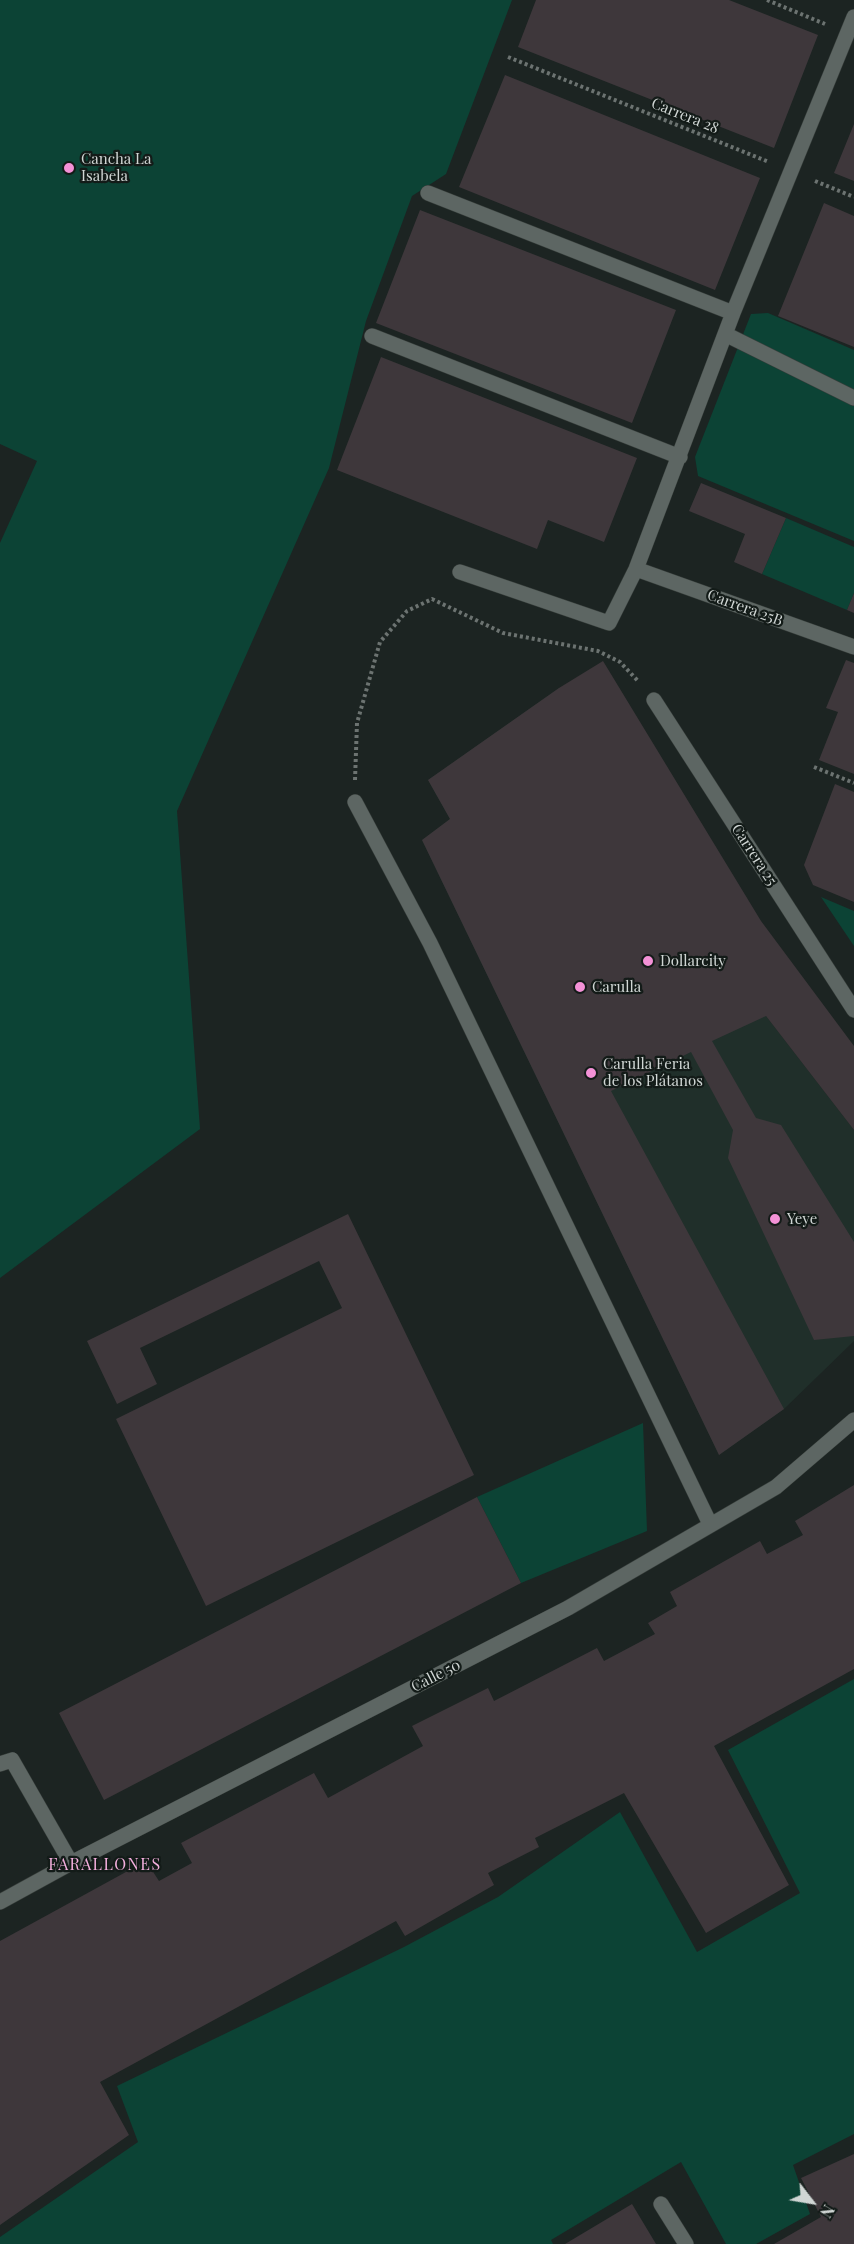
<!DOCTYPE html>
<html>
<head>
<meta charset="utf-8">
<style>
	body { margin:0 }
	#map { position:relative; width:854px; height:2244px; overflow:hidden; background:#1c2422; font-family:"Playfair Display",serif }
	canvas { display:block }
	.north { position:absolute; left:782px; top:2172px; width:60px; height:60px; -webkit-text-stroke:4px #131b18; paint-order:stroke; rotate:121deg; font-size:16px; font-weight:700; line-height:24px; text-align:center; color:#d0d6d4 }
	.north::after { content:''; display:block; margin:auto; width:21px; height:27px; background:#d0d6d4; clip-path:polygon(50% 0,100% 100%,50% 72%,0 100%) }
</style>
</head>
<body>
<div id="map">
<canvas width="854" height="2244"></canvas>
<div class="north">N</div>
</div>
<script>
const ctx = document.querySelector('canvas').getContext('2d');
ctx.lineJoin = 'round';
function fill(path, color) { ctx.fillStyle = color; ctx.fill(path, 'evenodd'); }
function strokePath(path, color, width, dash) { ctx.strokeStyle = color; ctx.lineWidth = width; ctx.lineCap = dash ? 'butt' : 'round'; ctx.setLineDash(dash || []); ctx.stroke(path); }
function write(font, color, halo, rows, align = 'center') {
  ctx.font = font + ' "Playfair Display",serif'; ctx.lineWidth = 4.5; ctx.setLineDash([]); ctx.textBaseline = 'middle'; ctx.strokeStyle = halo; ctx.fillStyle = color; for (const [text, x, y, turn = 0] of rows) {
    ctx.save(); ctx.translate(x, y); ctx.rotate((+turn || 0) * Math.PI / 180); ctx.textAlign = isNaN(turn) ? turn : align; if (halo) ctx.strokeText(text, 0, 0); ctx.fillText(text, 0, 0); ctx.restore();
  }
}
const built = new Path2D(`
	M559,688L766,1016L854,1130V1341L784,1409L719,1455L422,840L450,819L428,780Z`);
const green = new Path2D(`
	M0,0H512L446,174L412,196L366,321L329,468L177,811L200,1129L0,1278V543L37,461L0,444Z
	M768,313L854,350V541L698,476L695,457L751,314Z
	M786,518L854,547V593L847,610L762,574Z
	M821,897L854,911V946Z
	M643,1423L647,1531L521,1583L477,1497Z
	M854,1679V2134L793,2165L810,2214L756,2244H726L681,2162L551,2240L553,2244H0V2237L138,2142L117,2086L404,1947L498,1897L620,1812L697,1952L800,1893L728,1750Z`);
const building = new Path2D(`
	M536,0H729L818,35L774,148L518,47Z
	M505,75L760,178L715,290L459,187Z
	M854,124V181L834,173Z
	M824,203L854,216V347L778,316Z
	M420,210L676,310L632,423L376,323Z
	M381,357L637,458L604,542L548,520L537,549L337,470Z
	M701,483L786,518L762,574L734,562L745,534L689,511Z
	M854,593V613L847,610Z
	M846,660L854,663V774L819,760L838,712L826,708Z
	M603,661L761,921L854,1046V1130L766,1016L712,1041L756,1118L781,1125L854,1242V1336L814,1340L728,1158L733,1130L691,1052L611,1091L784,1409L719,1455L422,840L450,819L428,780L559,688Z
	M835,784L854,792V902L813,885L804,865Z
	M348,1214L474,1475L206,1606L116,1419L342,1308L319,1261L140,1348L157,1384L117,1404L87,1341Z
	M854,1485V1669L714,1746L789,1885L706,1933L624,1793L535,1838L539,1847L488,1873L494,1885L405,1936L396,1921L100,2082L129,2135L0,2225V1941L146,1861L159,1881L192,1863L181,1843L314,1773L328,1798L423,1746L412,1726L488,1688L494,1701L597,1648L604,1661L655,1634L648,1623L677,1606L670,1592L760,1541L767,1554L803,1535L795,1521Z
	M477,1497L521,1583L104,1800L59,1713Z
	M854,2154V2244H774L821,2217L801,2178Z
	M632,2204L656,2244H565Z`);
const path = new Path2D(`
	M767,0L825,24
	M508,57L769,162
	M815,181L854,197
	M814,767L854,783
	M355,780L357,723L380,642L407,611L432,599L503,633L598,651L620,662L638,681`);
const minor = new Path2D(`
	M428,193L733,313
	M725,334L854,398
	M372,336L680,457
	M636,569L854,647
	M460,572L609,623L636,569L733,313L854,17
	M654,700L854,1010
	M355,802L430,943L710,1524
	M0,1764L12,1760L71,1863
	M0,1902L71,1863L568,1608L776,1487L854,1420
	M661,2204L686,2244`);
const markers = [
	[69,168,6,"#f391d6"],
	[648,961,6,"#f391d6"],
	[580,987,6,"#f391d6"],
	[591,1073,6,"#f391d6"],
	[775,1219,6,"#f391d6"]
];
const streetNames = [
	["Carrera 28",685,116,22],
	["Carrera 25B",745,608,20],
	["Carrera 25",754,855,57],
	["Calle 50",436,1676,-27]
];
const poiNames = [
	["Cancha La",81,159],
	["Isabela",81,176],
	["Dollarcity",660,961],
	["Carulla",592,987],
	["Carulla Feria",603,1064],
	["de los Plátanos",603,1081],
	["Yeye",787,1219]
];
const neighbourhoodNames = [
	["FARALLONES",105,1865]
];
fill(built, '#202f2a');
fill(green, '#0c4335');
fill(building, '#3e373b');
strokePath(minor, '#373e3b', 16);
strokePath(path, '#6c7371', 4, [3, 3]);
strokePath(minor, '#5d6663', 15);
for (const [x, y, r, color] of markers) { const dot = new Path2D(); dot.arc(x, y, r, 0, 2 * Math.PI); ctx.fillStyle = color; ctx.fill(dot); strokePath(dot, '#131b18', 2); }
write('15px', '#d0d6d4', '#131b18', streetNames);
write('15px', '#d0d6d4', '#131b18', poiNames, 'left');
ctx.letterSpacing = '1.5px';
write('16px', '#f4afde', '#131b18', neighbourhoodNames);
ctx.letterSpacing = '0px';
</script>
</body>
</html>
